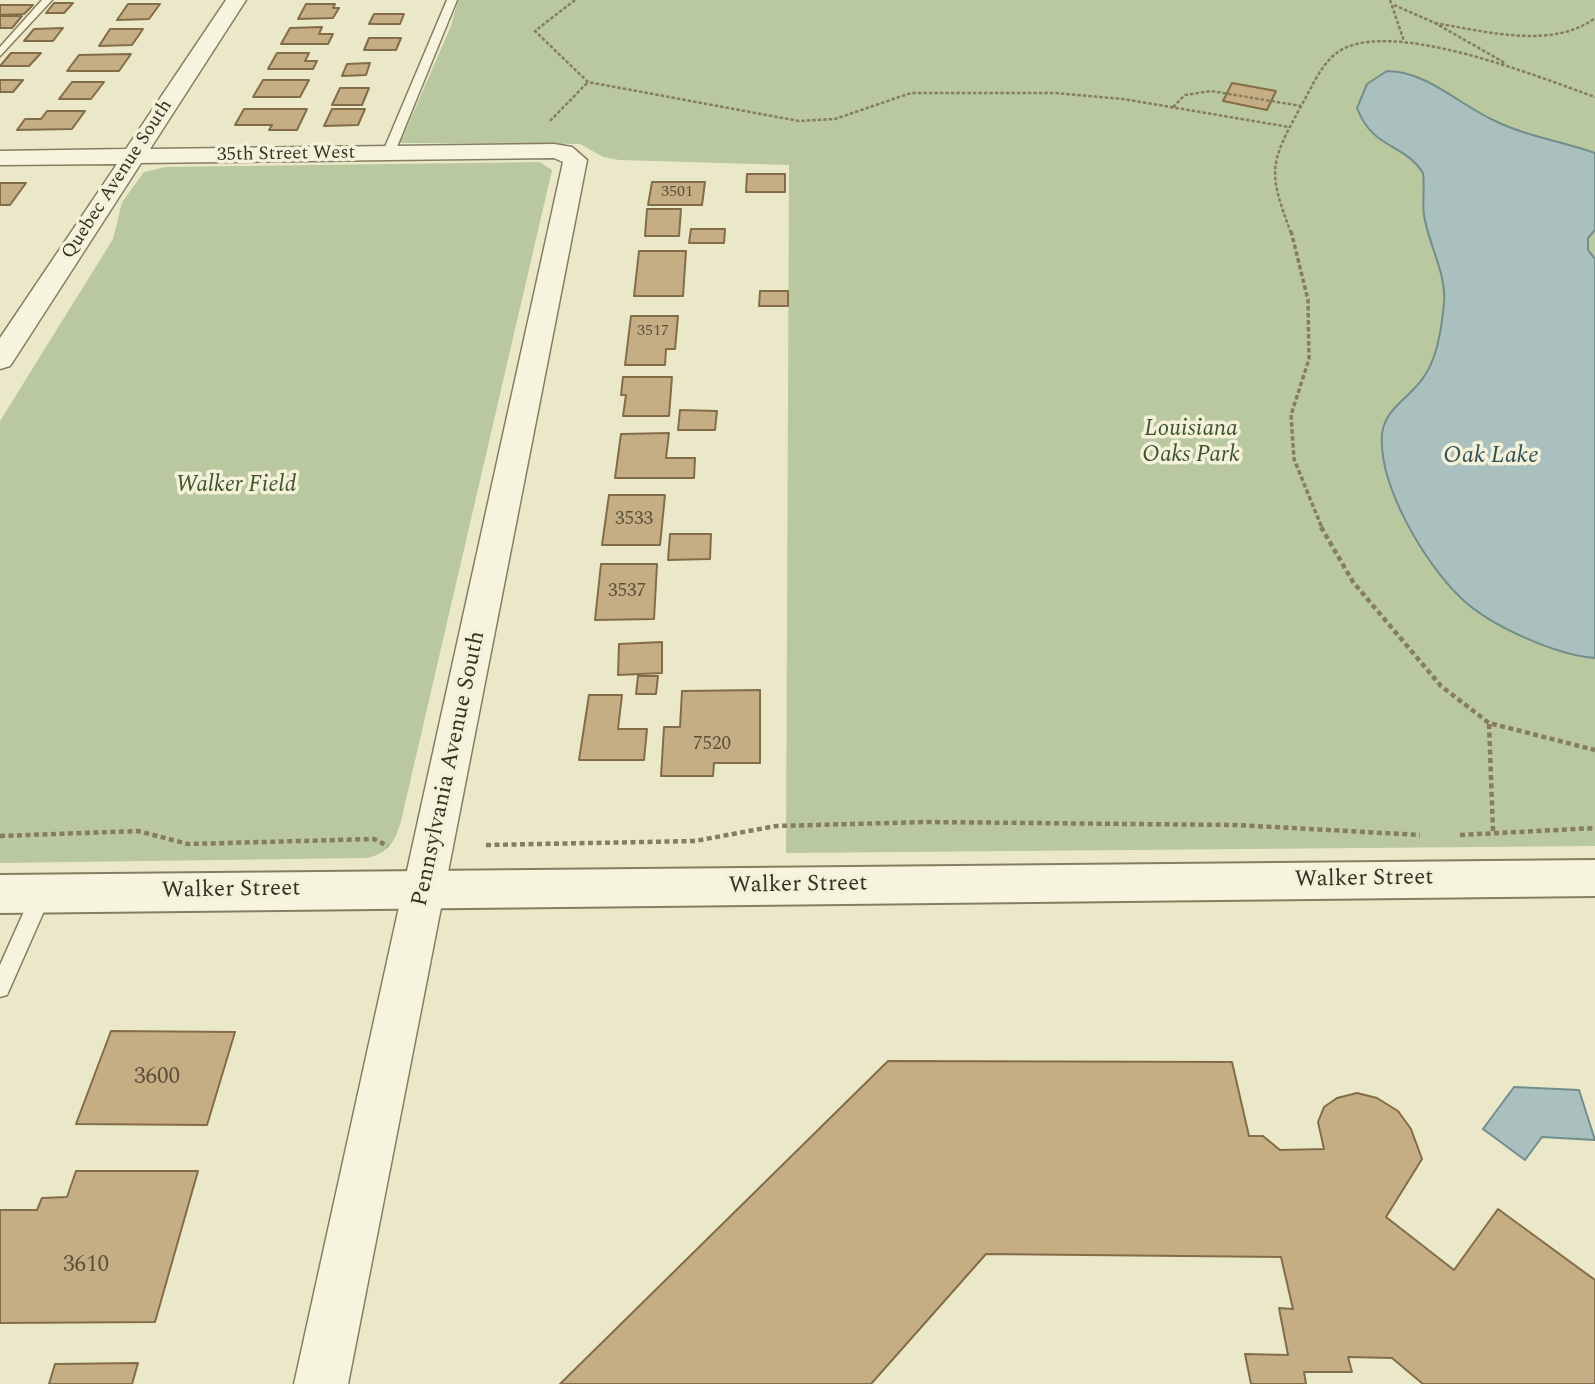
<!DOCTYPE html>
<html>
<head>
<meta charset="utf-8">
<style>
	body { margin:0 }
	canvas { display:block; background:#ebe8ca }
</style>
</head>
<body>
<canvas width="1595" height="1384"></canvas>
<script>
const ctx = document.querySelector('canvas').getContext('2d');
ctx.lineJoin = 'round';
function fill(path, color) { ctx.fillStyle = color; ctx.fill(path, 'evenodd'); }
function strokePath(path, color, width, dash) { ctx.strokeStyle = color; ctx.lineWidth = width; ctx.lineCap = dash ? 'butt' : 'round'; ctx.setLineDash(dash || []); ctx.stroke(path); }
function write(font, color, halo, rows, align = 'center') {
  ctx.font = font + ' Spectral,serif'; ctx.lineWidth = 7; ctx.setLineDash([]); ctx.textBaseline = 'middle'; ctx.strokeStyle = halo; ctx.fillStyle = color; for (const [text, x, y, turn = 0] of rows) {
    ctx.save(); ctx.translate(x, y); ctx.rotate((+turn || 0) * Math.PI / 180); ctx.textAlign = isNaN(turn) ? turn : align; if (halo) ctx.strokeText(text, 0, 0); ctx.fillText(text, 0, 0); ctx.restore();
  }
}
const green = new Path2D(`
	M458,0H1595V846L786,853L789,165L619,160L603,157L580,144L400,143L451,26Z
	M540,162L552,170L401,821C395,841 389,854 366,858L0,863V421L113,239L122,202L144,172L166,167Z`);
const water = new Path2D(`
	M1387,71C1428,72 1457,103 1493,120C1525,136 1561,141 1595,153V230L1588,238V250L1595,259V658C1556,655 1490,626 1461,598C1425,564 1378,485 1382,434C1385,407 1413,396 1425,375C1438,356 1442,326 1444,303C1447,275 1428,243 1424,215C1422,202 1425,187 1423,173C1403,142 1373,150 1357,108L1367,84Z
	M1514,1087L1579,1090L1595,1140L1542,1137L1525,1160L1483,1129Z`);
const building = new Path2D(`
	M54,3H73L64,13H46Z
	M128,4H160L149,19L117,20Z
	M306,4H335L333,8H339L333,18L298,19Z
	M0,5H33L24,14L0,15Z
	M374,14H404L400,24H369Z
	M0,16H22L12,28H0Z
	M322,27L319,34H333L328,44H281L290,28Z
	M63,28L53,41H24L34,29Z
	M110,29H143L132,45L99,46Z
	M369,38H401L396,50H364Z
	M11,53H41L29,66H0Z
	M277,53H309L305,61H317L313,69H268Z
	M131,54L119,71H67L79,55Z
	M370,63L366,75L342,76L347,64Z
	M0,80H23L13,92H0Z
	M263,80H309L300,97H253Z
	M72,82H104L91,99H59Z
	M1232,83L1276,91L1267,110L1223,101Z
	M340,88H369L362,105H332Z
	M244,109H307L297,130H269L272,125H235Z
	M332,109H365L358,125L324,126Z
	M47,111H85L72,129L17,130L25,119H41Z
	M747,174H785V192H746Z
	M652,182H705L702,205H648Z
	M0,183H26L10,205H0Z
	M647,209H681L679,236H645Z
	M691,229H725L724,243H689Z
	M639,251H686L683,296H634Z
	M760,291H788V306H759Z
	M631,316H678L675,349H666L665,365H625Z
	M623,377H672L669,416H623L626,395H621Z
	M680,410L717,411L715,430H678Z
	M669,433L666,458H695L694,478H615L621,434Z
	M609,495H665L660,545H602Z
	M670,534H711L710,559L668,560Z
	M601,564H657L654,619L595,620Z
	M662,642V673L618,675L619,644Z
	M638,676H658L656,694H636Z
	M760,690V763H714L713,776H661L664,727H680L682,691Z
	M589,695H622L618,729H647L644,760H579Z
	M111,1031L235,1032L207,1125L76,1124Z
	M888,1061L1232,1062L1249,1136H1263L1280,1150L1324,1149L1318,1122L1324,1107L1337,1098L1357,1093L1377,1098L1398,1111L1411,1129L1422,1159L1386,1217L1454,1270L1498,1209L1595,1280V1384H1423L1392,1358L1348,1357L1352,1372H1304L1306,1384H1251L1245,1354L1288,1355L1279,1308L1293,1309L1281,1257L986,1254L871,1384H560Z
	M76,1171H198L155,1322L0,1323V1210H37L42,1198L67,1197Z
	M138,1363L132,1384H49L55,1364Z`);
const pathFar2 = new Path2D(`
	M575,0L535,31L588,82L799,121L835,119L911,93H1055L1123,99L1289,127
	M1390,0L1404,41
	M1394,5L1435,23L1505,63
	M1435,23C1483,31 1553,50 1595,18
	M1173,107L1185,95L1211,91L1301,106
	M550,121L588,82
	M1291,233C1268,171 1269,165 1300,108C1310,91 1319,68 1334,55C1382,13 1541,78 1595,97`);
const pathFar1 = new Path2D(`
	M1291,231L1308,300L1309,359L1291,415L1294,459L1322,528`);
const path = new Path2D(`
	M1321,527L1353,582L1441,686L1489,723L1595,750
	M1489,724L1493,831
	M1460,835L1595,828
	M0,836L138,831L188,844L374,839L388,846
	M486,845L695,841L776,826L927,822L1237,825L1420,835`);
const service = new Path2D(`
	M42,0H52L0,56V47Z
	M447,0H457L394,154L384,156L382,154Z
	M42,885L49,887L52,893L7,995L0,997V965L35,887Z`);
const minor = new Path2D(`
	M226,0H246L150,149L554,144L572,147L587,160L348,1384H294L563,162L554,158L141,163L14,360L10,366L0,369V338L117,164L0,165V151L126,149Z`);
const tertiary = new Path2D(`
	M1595,860V896L0,913V875Z`);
const farNumbernames = [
	["3501",677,193],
	["3517",653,332]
];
const farStreetnames = [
	["35th Street West",286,155,-1],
	["Quebec Avenue South",118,180,-57]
];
const numberNames = [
	["3533",634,520],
	["3537",627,592],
	["7520",712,745]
];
const parkNames = [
	["Louisiana",1191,430],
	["Oaks Park",1191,456],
	["Walker Field",236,486]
];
const streetNames = [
	["Pennsylvania Avenue South",450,769,-78],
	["Walker Street",1364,880,-1],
	["Walker Street",798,886,-1],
	["Walker Street",231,891,-1]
];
const nearNumbernames = [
	["3600",157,1078],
	["3610",86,1266]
];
const waterNames = [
	["Oak Lake",1491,457]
];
fill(green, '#bac89f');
fill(water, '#aac0be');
strokePath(water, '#718e8d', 2);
fill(building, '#c5ae84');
strokePath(building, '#836d48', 2);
strokePath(service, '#867d60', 3);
strokePath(minor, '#867d60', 3);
strokePath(tertiary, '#867d60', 4);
strokePath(pathFar2, '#867d60', 2.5, [3.5, 2]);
strokePath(pathFar1, '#867d60', 3.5, [4.5, 2.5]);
strokePath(path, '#867d60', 4.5, [5, 3.5]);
fill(service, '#f6f4dd');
fill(minor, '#f6f4dd');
fill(tertiary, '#f6f4dd');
write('16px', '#5b513a', null, farNumbernames);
write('19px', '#383222', '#f3f1d9', farStreetnames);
write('19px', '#5b513a', null, numberNames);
write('italic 23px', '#3f522b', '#f3f1d9', parkNames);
write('23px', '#383222', '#f3f1d9', streetNames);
write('23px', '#5b513a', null, nearNumbernames);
write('italic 24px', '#335056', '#f3f1d9', waterNames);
</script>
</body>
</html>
